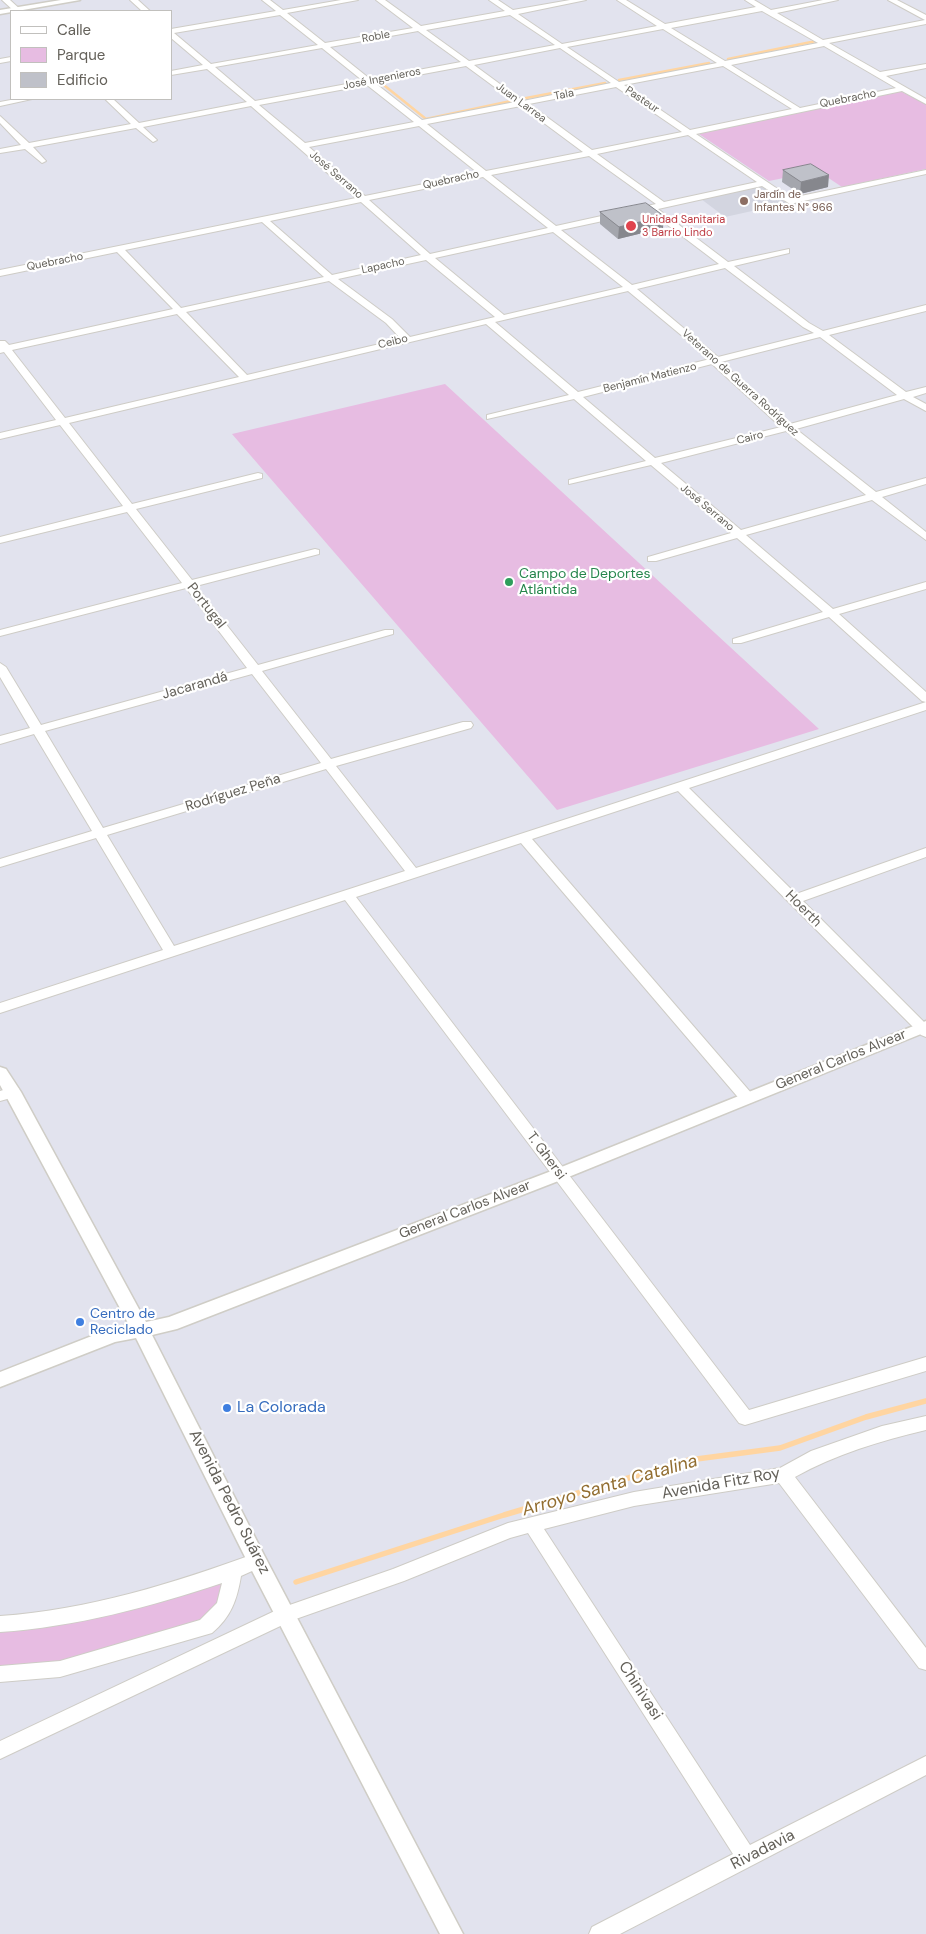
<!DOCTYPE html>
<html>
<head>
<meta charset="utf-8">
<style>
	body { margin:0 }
	#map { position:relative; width:926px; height:1934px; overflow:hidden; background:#e2e3ee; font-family:"DM Sans",sans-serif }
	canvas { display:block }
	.legend { position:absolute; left:10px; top:10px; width:162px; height:90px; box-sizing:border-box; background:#fff; border:1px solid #c1c0bd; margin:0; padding:6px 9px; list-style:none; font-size:15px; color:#64615a }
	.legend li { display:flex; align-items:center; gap:10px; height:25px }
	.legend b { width:25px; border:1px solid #c1c0bd }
</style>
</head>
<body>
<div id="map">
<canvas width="926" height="1934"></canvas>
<ul class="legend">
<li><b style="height:6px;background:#fff"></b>Calle</li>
<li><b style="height:14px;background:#e7bce2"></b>Parque</li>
<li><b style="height:14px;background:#bfc1c9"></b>Edificio</li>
</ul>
</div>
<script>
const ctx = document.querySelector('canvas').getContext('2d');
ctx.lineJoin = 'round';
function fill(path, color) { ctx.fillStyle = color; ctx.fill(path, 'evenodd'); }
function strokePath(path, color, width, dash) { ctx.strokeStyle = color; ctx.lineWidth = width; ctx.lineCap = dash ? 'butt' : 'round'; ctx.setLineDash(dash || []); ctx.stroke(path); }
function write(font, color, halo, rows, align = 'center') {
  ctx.font = font + ' "DM Sans",sans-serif'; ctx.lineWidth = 4.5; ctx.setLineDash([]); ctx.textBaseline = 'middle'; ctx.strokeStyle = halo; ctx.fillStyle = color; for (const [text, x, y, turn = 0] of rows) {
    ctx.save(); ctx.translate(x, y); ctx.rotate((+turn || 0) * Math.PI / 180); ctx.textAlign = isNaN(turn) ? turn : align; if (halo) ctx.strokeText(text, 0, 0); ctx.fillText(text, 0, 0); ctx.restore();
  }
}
const education = new Path2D(`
	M763,186L788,203L725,217L701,199Z`);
const green = new Path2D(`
	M900,91L926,104V169L842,187L818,171L769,181L699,134L703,131Z
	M445,384L819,729L557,810L232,434Z
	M233,1573L221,1615L94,1660L0,1674V1624Z`);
const streamFar1 = new Path2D(`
	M728,59L816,41
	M619,80L709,63
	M380,82L426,119L511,101
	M521,99L605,83`);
const stream = new Path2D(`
	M296,1582L504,1515L689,1460L780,1448L866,1417L926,1401`);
const street = new Path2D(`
	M2,0H10L22,11H14Z
	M130,0H138L150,11H142Z
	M262,0H270L283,10L341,0H358L287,13L325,43L413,28L376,0H385L421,26L505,11L489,0H498L513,10L570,0H586L518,14L562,44L657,26L617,0H626L665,24L756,7L745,0H754L771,10L823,0H838L777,13L823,40L925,20L888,0H897L926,15V24L829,43L880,72L926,64V68L886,76L926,99V104L902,91L696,134L791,198L926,170V174L790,204L762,186L658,209L728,262L789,249V253L734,266L809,323L823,331L926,305V311L829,335L906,392L926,387V393L913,397L926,404V411L904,399L796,429L876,492L926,478V484L882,497L926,532V540L872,500L746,535L833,609L926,582V589L839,614L926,692V702L922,701L829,617L741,643H733V639L823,612L737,538L656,561H648V557L731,533L651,465L569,484V480L646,461L574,399L487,419V415L569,395L486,324L69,423L132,504L258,473L262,474V478L136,509L192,580L315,549L319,550V554L196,586L258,665L385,630H393V634L262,671L331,759L463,722H471L473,725L471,728L336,766L416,868L926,702V710L689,788L796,894L926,848V857L803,901L926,1024V1037L921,1035L678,791L532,839L752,1094L754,1098L752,1102H742L521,843L356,897L749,1410L926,1357V1371L745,1425L739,1423L345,900L0,1013V1003L163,950L96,838L0,867V859L92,831L34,734L0,744V736L30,728L0,677V663L6,667L41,725L247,668L186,588L0,636V630L182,583L127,512L0,543V537L123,506L60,425L0,439V433L56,420L4,352L0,353V341H5L9,345L173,309L117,252L0,276V270L356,198L251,106L143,127L157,140L153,142L136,128L33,147L46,161L42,163L25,149L0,153V149L21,145L0,123V116L29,143L131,124L105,99H113L139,123L247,102L207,69L171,75V71L203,65L171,38V29L276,11ZM762,11L818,43L725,61L671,28ZM280,15L318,45L211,64L174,33ZM510,15L555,45L469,61L426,30ZM663,29L717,63L619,82L567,47ZM418,31L461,62L370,79L330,47ZM824,46L896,88L800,108L731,65ZM322,48L363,81L255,101L215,67ZM560,48L611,83L523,101L474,65ZM466,66L515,102L422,120L375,83ZM723,66L792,109L690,130L624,85ZM367,85L414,122L305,143L259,105ZM616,87L682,132L592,150L529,104ZM521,106L583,152L486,171L427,124ZM419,126L478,173L365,196L309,147ZM688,135L757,182L664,202L597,154ZM589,156L656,204L556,226L491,175ZM483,177L548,228L430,254L369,200ZM361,202L421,255L332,275L270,221ZM649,211L719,264L632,285L561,230ZM262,222L324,277L181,308L125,250ZM553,232L623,287L504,315L435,258ZM426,260L495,317L410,337L392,319L338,279ZM725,268L803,327L814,333L718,357L637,289ZM329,281L386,323L401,339L247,375L186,312ZM628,291L710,359L578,392L495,322ZM177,314L239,377L65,418L12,350ZM820,337L897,395L790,424L721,362ZM712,364L781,427L655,458L583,397ZM786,431L866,495L741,530L661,463ZM252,674L321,763L103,828L45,731ZM326,769L405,871L174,946L107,835Z
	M11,57V61L0,63V59Z
	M16,99H32L0,106V102Z
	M13,1087L18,1088L20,1092L18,1096L0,1101V1091Z
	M926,1416V1430C880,1441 836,1454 795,1477L926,1648V1670L919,1668L779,1483L634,1506L544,1529L750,1845L926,1756V1775L620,1934H589L592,1927L733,1854L528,1533L510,1538L404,1581L293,1620L0,1759V1741L281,1608L393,1569L508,1523L634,1492L780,1468L811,1451L882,1426Z
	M257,1553L263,1556L266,1561L263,1566L241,1576C237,1600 231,1617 212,1633L60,1677L0,1682V1666L60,1661L200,1620L217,1603L222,1583C150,1607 75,1627 0,1632V1616C89,1610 174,1583 257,1553Z`);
const secondary = new Path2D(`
	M61,0H80L0,14V10Z
	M926,1021V1032L566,1178L177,1329L152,1335L264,1555L463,1934H440L250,1567L136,1338L115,1342L0,1387V1372L107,1330L129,1325L0,1085V1067L6,1069L21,1092L146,1322L169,1317L554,1170Z`);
const wall = new Path2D(`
	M783,170L828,187L800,194L782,182Z
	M600,212L663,228L618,239L600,224Z`);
const shadedWall = new Path2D(`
	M829,175L828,187L800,194L801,182Z
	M664,216L663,228L618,239L619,227Z`);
const building = new Path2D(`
	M811,164L829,175L801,182L783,170Z
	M646,203L664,216L619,227L600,212Z`);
const markers = [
	[744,201,5,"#8d6e63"],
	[631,226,6,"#e0444e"],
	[509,582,5,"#2e9e5b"],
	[80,1322,5,"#3f7fe0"],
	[227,1408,5,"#3f7fe0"]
];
const farStreetnames = [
	["Roble",376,37,-10],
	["José Ingenieros",382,79,-11],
	["Tala",564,95,-11],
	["Quebracho",848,99,-11],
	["Pasteur",642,100,34],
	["Juan Larrea",521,103,36],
	["José Serrano",336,175,41],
	["Quebracho",451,180,-12],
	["Quebracho",55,262,-11],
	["Lapacho",383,266,-12],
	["Ceibo",393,342,-13],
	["Benjamín Matienzo",650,378,-14],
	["Veterano de Guerra Rodríguez",740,383,42],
	["Cairo",750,438,-14],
	["José Serrano",707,508,40]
];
const farEducationnames = [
	["Jardín de",754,195],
	["Infantes N° 966",754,208]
];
const farHealthnames = [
	["Unidad Sanitaria",642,220],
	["3 Barrio Lindo",642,233]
];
const leisureNames = [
	["Campo de Deportes",519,574],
	["Atlántida",519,590]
];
const streetNames = [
	["Portugal",206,606,52],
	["Jacarandá",195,686,-16],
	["Rodríguez Peña",233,793,-17],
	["Hoerth",803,909,45],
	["General Carlos Alvear",841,1060,-22],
	["T. Ghersi",546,1156,53],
	["General Carlos Alvear",465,1210,-21]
];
const shopNames = [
	["Centro de",90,1314],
	["Reciclado",90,1330]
];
const nearShopnames = [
	["La Colorada",237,1408]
];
const nearStreetnames = [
	["Avenida Fitz Roy",721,1484,-10],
	["Avenida Pedro Suárez",229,1502,63],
	["Chinivasi",640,1691,57],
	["Rivadavia",763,1850,-27]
];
const nearWaternames = [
	["Arroyo Santa Catalina",610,1486,-16]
];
fill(education, '#d3d5e0');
fill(green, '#e7bce2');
strokePath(streamFar1, '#ffd5a1', 2.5);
strokePath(stream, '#ffd5a1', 5.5);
strokePath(street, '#ceccc6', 2);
strokePath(secondary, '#cfcdc6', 3);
fill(street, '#fff');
fill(secondary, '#fff');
fill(wall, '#a4a6ad');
fill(shadedWall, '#86878d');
fill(building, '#bfc1c9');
strokePath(building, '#86878d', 1);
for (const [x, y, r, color] of markers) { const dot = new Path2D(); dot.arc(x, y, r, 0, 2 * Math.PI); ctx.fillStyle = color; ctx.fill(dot); strokePath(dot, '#fff', 2); }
write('11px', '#64615a', '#fff', farStreetnames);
write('11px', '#785e54', '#fff', farEducationnames, 'left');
write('11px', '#be3a42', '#fff', farHealthnames, 'left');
write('14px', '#27864d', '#fff', leisureNames, 'left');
write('14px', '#64615a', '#fff', streetNames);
write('14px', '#366cbe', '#fff', shopNames, 'left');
write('16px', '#366cbe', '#fff', nearShopnames, 'left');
write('16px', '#64615a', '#fff', nearStreetnames);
write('italic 18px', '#926d30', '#fff', nearWaternames);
</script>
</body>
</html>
